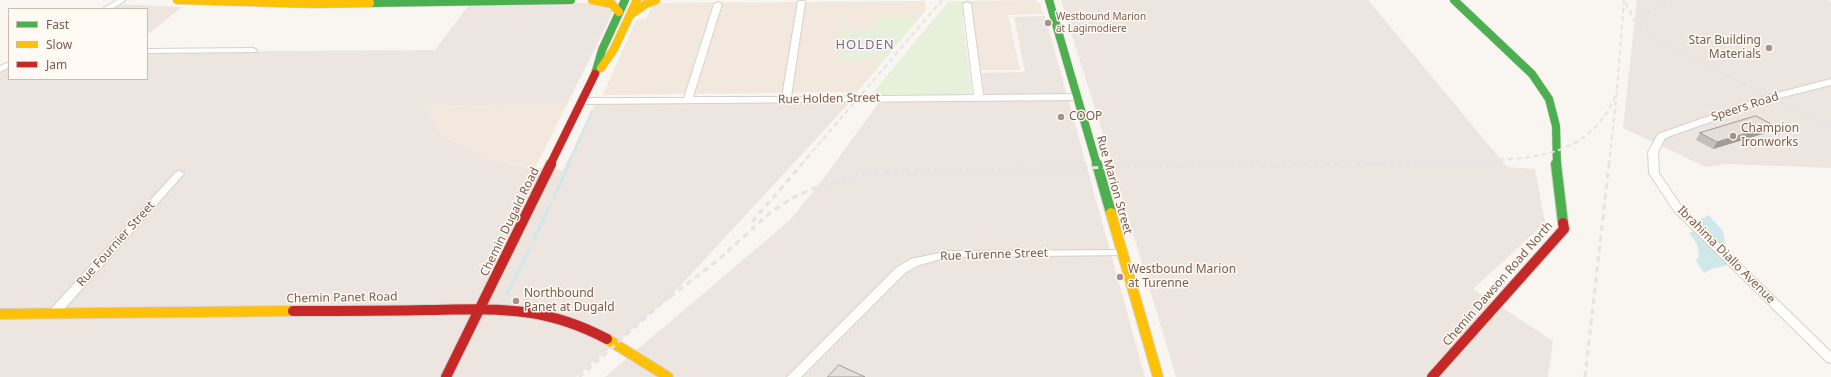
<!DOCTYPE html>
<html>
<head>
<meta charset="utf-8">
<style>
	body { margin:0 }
	#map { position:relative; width:1831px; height:377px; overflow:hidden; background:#f9f5f0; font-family:"Noto Sans",sans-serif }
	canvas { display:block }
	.legend { position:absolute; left:8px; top:8px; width:140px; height:72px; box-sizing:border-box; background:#fffaf3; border:1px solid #cabbb1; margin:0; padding:5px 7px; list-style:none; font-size:12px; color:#7a5c4d }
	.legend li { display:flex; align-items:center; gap:8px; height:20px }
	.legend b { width:20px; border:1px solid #cabbb1 }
</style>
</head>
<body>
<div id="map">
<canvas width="1831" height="377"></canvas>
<ul class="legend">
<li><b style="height:5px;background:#4caf50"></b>Fast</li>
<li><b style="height:5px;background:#ffc107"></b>Slow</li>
<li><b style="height:5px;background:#c62828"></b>Jam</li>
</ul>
</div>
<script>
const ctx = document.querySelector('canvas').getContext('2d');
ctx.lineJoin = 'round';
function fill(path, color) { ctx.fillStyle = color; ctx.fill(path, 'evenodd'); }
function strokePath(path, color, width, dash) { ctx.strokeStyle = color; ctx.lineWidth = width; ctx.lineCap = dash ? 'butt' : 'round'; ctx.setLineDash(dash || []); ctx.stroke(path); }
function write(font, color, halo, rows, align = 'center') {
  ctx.font = font + ' "Noto Sans",sans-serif'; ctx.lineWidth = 3; ctx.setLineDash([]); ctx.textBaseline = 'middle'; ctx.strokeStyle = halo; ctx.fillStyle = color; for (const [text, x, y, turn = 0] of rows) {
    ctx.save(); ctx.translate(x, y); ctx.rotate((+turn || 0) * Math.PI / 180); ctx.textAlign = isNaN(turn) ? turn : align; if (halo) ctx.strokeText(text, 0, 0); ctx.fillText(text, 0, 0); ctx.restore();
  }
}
const residential = new Path2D(`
	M1035,0L1040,4L1043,14L1008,15L1020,70H980L970,1Z
	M925,1V11L919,18L877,19L875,71L857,92L603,95L636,20L646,19L654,3Z
	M567,104L535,168L489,160L443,136L424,106Z`);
const industrial = new Path2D(`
	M1061,0H1368L1507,167L1535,169L1545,223L1473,289L1553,341L1548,377H1176L1112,163Z
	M1637,0H1828L1831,2V168L1727,164L1706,167L1623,128Z
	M593,3L610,5L613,12L567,104L424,106L443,136L489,160L525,167L563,170L595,104L851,101L670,297L576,377H0V69L9,64V79H147V52L435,50L469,5Z
	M114,4L182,7L147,35V9H106Z
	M1045,16L1145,377H605L790,220L824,178L880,101L985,100L981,73L1025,72L1014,17Z`);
const green = new Path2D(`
	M949,1H970L972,15L962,16L972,95H871Z
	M877,18H919L875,71V58L840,59L842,30H876Z`);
const water = new Path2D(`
	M1709,215C1713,221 1718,225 1722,230C1725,234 1727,260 1726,266L1714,268L1704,273L1696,261L1699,256L1697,244L1689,233L1695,230L1699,220Z`);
const streamFar1 = new Path2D(`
	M568,165L592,111`);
const stream = new Path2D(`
	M554,197L569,164
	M534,239L550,205
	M507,294L530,248`);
const street = new Path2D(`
	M117,0H126L112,9H102Z
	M798,1H804L805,3L791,97L974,95L963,4L967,2L971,4L983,95L1077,94L1081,97L1077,100L582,104L578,101L582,98H684L714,4L718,2L722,4L693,97H782Z
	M253,48L257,50L256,52L147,53V49Z
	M9,62V67L0,72V66Z
	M1831,79V85L1775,99L1665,138L1658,152L1659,173L1682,207L1831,352V363L1827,362L1674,211L1649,173L1648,152L1658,134L1769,95Z
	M179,171L182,172L184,174L182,176L58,316H50L48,313L50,310L176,172Z
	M1122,250L1126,251L1127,253L1126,255L949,257L919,265L905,273L801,377H787L897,267L911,259L949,251Z`);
const fastFar1 = new Path2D(`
	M1049,0L1097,165
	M1454,0L1532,74L1549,99L1556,126L1557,165
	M370,3L571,0
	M595,74L602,50L625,0`);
const fast = new Path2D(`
	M1097,164L1111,213
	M1556,164L1563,223`);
const slowFar1 = new Path2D(`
	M177,0L313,4L370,3
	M592,0L612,4L619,12
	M630,15L646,4L656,0
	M601,68L614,49L637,0`);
const slow = new Path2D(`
	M1111,213L1158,377
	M0,314L293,311
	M607,339L668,377`);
const jamFar1 = new Path2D(`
	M550,165L595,74`);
const jam = new Path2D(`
	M293,311C338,311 382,311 427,310C496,309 543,305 607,339
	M446,377L551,164
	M1432,377L1564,229L1563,223`);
const railFar1 = new Path2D(`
	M1626,3L1635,22L1663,43L1689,58L1831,126
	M1648,30L1643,21C1649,9 1660,6 1672,3
	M801,165L942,0
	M1355,165C1389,163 1423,162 1458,161C1522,159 1591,163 1617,91
	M1609,165L1617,91L1624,0`);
const rail = new Path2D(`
	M752,222L802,164
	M670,297L718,260L770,213L792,198L807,191L838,180L872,173L905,170L1383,164
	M579,377L673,293
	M1585,377L1609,164`);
const wall = new Path2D(`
	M1773,125L1769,132L1713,149L1696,140L1700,133Z`);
const shadedWall = new Path2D(`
	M1773,125L1769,132L1713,149L1717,142Z`);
const building = new Path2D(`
	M1756,116L1773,125L1717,142L1700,133Z
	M839,365L865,377H828Z`);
const markers = [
	[1048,23,4,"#a69286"],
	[1769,48,4,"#a69286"],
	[1061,117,4,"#a69286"],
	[1733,136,4,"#a69286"],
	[1120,277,4,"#a69286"],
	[516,301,4,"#a69286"]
];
const farPoinames = [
	["Westbound Marion",1056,17],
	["at Lagimodiere",1056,29]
];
const poiNames = [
	["Star Building",1761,41,"right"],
	["Materials",1761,55,"right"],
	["COOP",1069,117],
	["Champion",1741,129],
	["Ironworks",1741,143],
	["Westbound Marion",1128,270],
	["at Turenne",1128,284],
	["Northbound",524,294],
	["Panet at Dugald",524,308]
];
const streetNames = [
	["Rue Holden Street",829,99,-1],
	["Speers Road",1745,107,-18],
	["Rue Marion Street",1114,185,74],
	["Chemin Dugald Road",510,222,-64],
	["Rue Fournier Street",116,244,-48],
	["Rue Turenne Street",994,255,-2],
	["Ibrahima Diallo Avenue",1726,255,45],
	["Chemin Dawson Road North",1498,284,-49],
	["Chemin Panet Road",342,298,-1]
];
const neighbourhoodNames = [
	["HOLDEN",865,45]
];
fill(residential, '#f2e8de');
fill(industrial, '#ede5e0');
fill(green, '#e7f0db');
fill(water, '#d0e8ea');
strokePath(streamFar1, '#d0e8ea', 2);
strokePath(stream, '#d0e8ea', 3);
strokePath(street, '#d7d1cb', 2);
strokePath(fastFar1, '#d9d2cb', 9);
strokePath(fast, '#d9d2cb', 12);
strokePath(slowFar1, '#d9d2cb', 9);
strokePath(slow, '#d9d2cb', 12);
strokePath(jamFar1, '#d9d2cb', 9);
strokePath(jam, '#d9d2cb', 12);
fill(street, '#fefefd');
strokePath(fastFar1, '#4caf50', 8);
strokePath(fast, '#4caf50', 10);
strokePath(slowFar1, '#ffc107', 8);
strokePath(slow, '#ffc107', 10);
strokePath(jamFar1, '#c62828', 8);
strokePath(jam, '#c62828', 10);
strokePath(railFar1, '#e6e3e7', 2, [5, 3.5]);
strokePath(rail, '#e6e3e7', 3, [6, 4.5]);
fill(wall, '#c6bfb9');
fill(shadedWall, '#a19b96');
fill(building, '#e6ded7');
strokePath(building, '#a19b96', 1);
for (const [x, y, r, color] of markers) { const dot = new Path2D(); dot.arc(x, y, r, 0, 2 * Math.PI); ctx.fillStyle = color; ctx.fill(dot); strokePath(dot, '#fffaf3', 1.5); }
write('10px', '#7a5c4d', '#fffaf3', farPoinames, 'left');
write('12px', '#7a5c4d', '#fffaf3', poiNames, 'left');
write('12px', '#7a5c4d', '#fffaf3', streetNames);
ctx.letterSpacing = '1px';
write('13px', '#846695', '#fffaf3', neighbourhoodNames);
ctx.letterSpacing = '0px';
</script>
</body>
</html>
